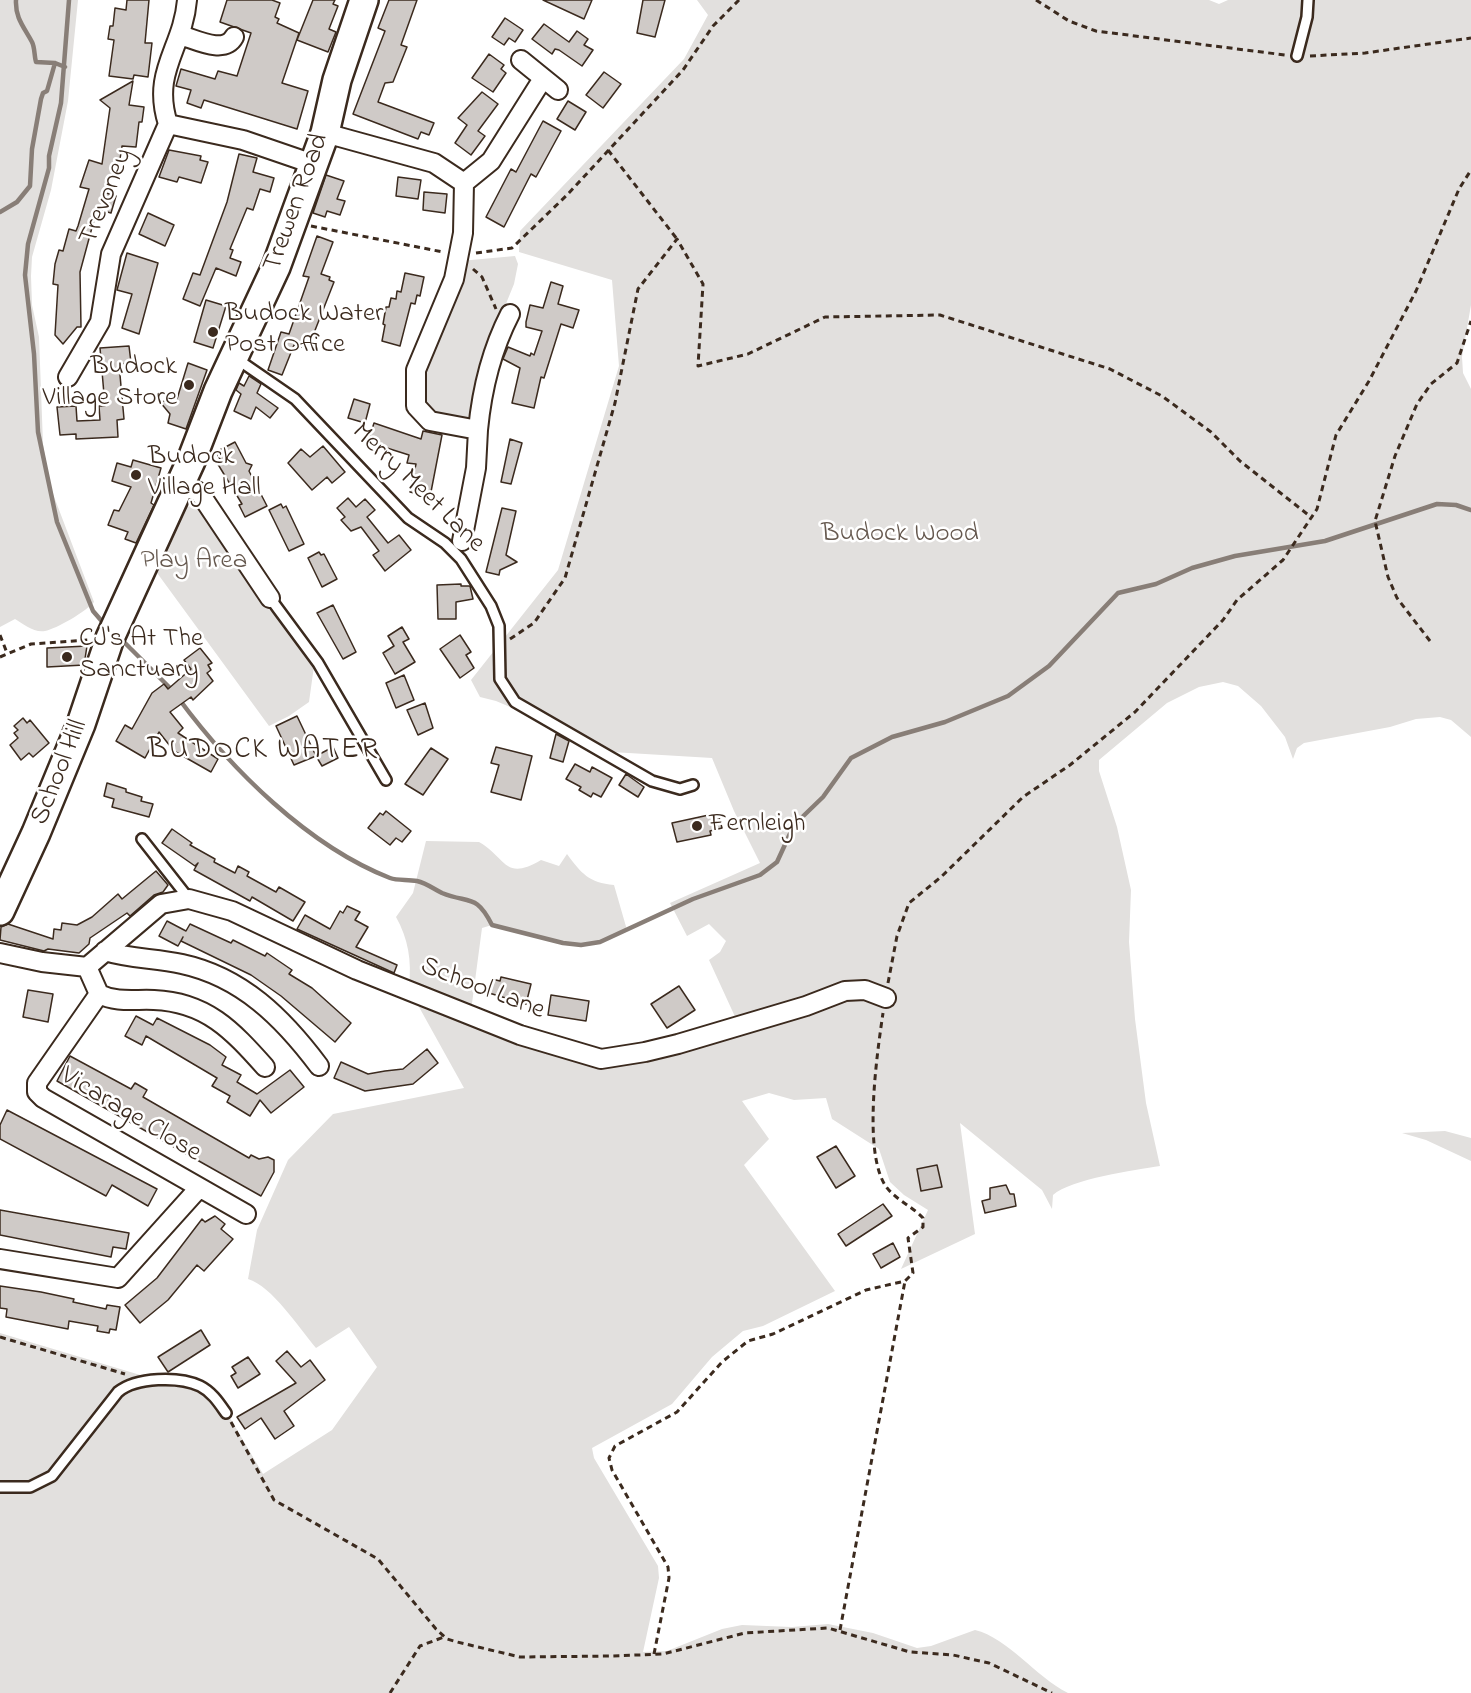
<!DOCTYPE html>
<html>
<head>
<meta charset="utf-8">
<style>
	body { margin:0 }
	canvas { display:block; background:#fff }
</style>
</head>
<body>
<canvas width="1471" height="1693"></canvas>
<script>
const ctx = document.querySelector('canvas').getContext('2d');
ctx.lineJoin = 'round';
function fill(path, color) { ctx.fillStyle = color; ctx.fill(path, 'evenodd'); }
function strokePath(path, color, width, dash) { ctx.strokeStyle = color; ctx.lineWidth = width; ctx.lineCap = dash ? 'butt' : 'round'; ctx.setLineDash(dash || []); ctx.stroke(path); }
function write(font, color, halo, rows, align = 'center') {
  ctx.font = font + ' "Indie Flower",sans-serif'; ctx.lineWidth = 5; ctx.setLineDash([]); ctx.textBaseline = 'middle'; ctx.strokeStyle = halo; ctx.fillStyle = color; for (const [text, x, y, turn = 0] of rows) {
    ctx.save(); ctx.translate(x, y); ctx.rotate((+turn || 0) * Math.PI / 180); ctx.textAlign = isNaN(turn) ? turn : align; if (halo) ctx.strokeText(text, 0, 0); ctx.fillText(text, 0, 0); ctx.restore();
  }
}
const green = new Path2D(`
	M0,0H78L68,101L51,190L32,257L31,276L32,305L39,337L43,444L50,486L94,602C87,611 56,629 45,631C34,633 23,624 15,619L0,627Z
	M697,0H1209L1219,4L1228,0H1471V305L1462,357L1463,373L1471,389V737L1451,720L1440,717L1416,719L1390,727L1304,743L1297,748L1293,759L1285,737L1261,706L1238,686L1223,682L1199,687L1167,703L1099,760V771L1117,827L1131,890L1129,942L1135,1019L1146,1103L1160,1166C1135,1170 1071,1179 1053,1195L1052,1209L1042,1190L960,1123L975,1234L901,1269L928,1210L904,1195L890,1182L879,1149L832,1119L826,1098L794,1100L769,1093L742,1101L769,1139L744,1165L835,1291L763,1326L743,1331L712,1357L672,1404L592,1448L594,1458L658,1566L659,1578L643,1652L667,1651L722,1629L742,1625L792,1627L828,1624L873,1633L917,1648L931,1646L975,1630C1008,1638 1036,1677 1068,1693H0V1488L39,1485L118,1393L149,1382L198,1386L227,1413L263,1474L332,1430L377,1367L349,1327L316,1348C299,1328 272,1286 248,1279L257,1230L288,1160L333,1114L464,1088L414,998L589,1062L737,1021L709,960L720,952L726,941L709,924L687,936L670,903L760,863L734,811L712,758L595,751L555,726L496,701L480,697L471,680L558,570L619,366L612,280L519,252L520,231L684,59L708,15Z
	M515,256L518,264L514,284L503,311L476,424L431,418L417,387L460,261Z
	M199,505L266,607L273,613L314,666L309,702L289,716L269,726L152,566L173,519L185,507Z
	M426,841L479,842C506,857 504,882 541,860L559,866L567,854C581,873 589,883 614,885L627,930C618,934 607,940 597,942C563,950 525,934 492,925L482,928L471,1011L409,986C412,961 408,938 396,917L413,893Z
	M1445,1131L1471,1138V1161L1426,1140L1402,1133Z
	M0,1333L157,1380L132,1381L54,1472L33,1484L0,1485Z`);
const stream = new Path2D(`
	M16,0C15,18 24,27 32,42C35,48 34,55 36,62L55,63L65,67
	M69,0L61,103L49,156V168L28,244L25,275L34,354L38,432L57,522L93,611L106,626
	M0,212L17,202L30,186L32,149L41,99L43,93L47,91L55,63
	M119,637L172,690
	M179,699C231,769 308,846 390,878C398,881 408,879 417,881C426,883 434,889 442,893C469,904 476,893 492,925L563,943L581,945L600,942L693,899L760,875L777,862L794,825L823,797L851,758L892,737L945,722L1008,696L1049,666L1118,593L1156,584L1192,568L1235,556L1325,541L1437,504L1456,505L1471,510`);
const building = new Path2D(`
	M127,0H149L145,43H152L148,77L134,75L133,79L109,76L114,40L108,39L110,26H113L115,8L126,10Z
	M227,0H272L280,3L275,17L279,19L277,23L299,33L282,83L308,91L297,129L204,100L201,108L187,103L191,90L176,86L181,69L215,79L218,71L237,76L251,33L220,22Z
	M313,0H335L333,4L338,6L329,29L336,32L328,52L297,40Z
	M389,0H417L401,45L407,47L393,82L385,83L378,102L434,123L429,135L421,132L418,139L353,114L385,31L378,28Z
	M543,0H592L584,19Z
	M643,0H665L655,37L637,33Z
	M505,18L523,30L515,42L509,38L504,45L492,37Z
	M544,24L569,42L577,31L588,39L584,45L593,50L582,66L559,50L555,49L552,54L532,39Z
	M489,54L504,65L501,69L506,73L493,92L472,78Z
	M604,72L621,84L603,108L586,95Z
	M133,81L129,105L144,107L142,122H139L136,147L122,146L120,159H117L106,193L116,196L111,213L97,209L80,272L81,327H77L63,344L55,335L58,285L53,284L55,264L59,250L63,251L69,229L76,231L78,226L89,189L80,187L89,160L102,164L110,108L100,100Z
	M482,92L498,104L478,131L485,136L471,155L455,143L467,125L458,118Z
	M568,101L586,112L575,130L557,119Z
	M543,121L561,131L536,177L531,174L504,227L486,217L511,169L516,172Z
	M169,150L201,156L200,160L208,162L201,183L179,177L177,182L159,177Z
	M239,154L257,158L253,172L274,178L270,192L260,189L253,210L247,208L230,249L233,250L230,258L241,262L236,276L216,268L200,306L183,299L193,273L200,275L227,202Z
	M326,175L344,181L337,199L345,201L340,215L327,211L325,217L313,213Z
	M398,177L421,180L418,199L396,196Z
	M424,192L447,194L445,213L423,210Z
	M148,213L174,225L165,246L139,234Z
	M317,236L333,242L321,274L330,277L329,280L334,282L312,338L305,336L301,347L294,345L282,375L268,370L281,332L289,334L309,277L303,276Z
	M127,253L158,263L139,334L122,328L132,294L117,290Z
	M405,273L424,277L420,296L417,295L415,304L411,303L400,346L382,341L385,325L383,324L386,307H389L391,298L396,299L397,291L401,292Z
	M551,282L563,286L558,304L579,310L573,328L561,324L544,378L541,377L534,408L512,403L520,368L503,359L508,347L530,356L531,353L534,355L542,331L526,327V322L530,305L543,308Z
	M206,300L226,306L213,348L194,342Z
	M129,346L131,363L119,364L124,419L117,420L118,437L76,439V434L60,435L57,407L76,406L77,421L100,420L99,406H105L100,348Z
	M188,363L207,370L186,429L168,423L170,414L160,402L177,399Z
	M249,376L261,384L257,393L278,408L270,418L256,407L251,419L234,411L241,394L236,390L239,383L244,386Z
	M354,399L370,404L365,423L348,418Z
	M374,423L421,439L423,431L442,435L430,497L410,492L416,464L407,463L409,455L368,442Z
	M510,439L522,443L511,484L501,482Z
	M235,442L246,463L252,465L249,471L267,506L245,517L239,505L242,504L216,461L220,459L216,452Z
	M323,446L345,472L332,483L327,477L312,490L288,463L301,449L310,457Z
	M133,460L161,468L151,503L154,505L136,543L125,539L128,532L108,525L114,510L119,511L131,487L112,481L117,463L131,467Z
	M348,498L356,507L365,499L375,510L367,517L388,543L399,535L411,550L385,571L373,555L379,551L361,527L351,531L341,520L345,517L337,508Z
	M281,504L283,508L286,506L304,544L289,551L269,510Z
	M502,508L516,511L506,555L517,562L500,570L499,575L486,572Z
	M319,552L321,555L324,554L337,579L322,587L308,558Z
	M461,584V586H470L473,599L456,602V619H438L437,585Z
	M333,605L356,652L343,659L317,613Z
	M402,627L409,639L403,642L415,662L395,674L383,653L394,646L388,636Z
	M460,635L471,652L466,655L474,668L460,678L440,649Z
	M87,646L84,665L47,667V648Z
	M200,648L212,663L208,665L211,670L207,673L213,681L193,700L191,697L170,712L183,728L178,733L218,759L211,772L174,751L159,732L145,758L116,741L125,725L132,729L152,693L164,684L168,689L191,669L184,660Z
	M404,675L414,700L396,708L386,683Z
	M425,703L433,728L418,735L407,710Z
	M297,716L316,756L294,765L276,726Z
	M23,718L27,723L30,720L49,743L33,757L29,753L21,760L10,745L18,738L14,733L18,730L14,726Z
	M556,734L569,741L563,762L550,758Z
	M333,747L338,758L322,766L316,756Z
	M496,747L532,756L521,800L491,792L499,765L491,763Z
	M431,748L448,759L423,795L405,784Z
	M575,764L590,772L592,767L612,778L601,797L593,793L591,797L579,790L581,787L566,779Z
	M626,774L644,787L638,797L619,785Z
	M107,783L126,789V792L142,797L141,801L153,804L149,817L112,807L114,799L104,796Z
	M386,811L411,831L402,842L396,838L390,845L368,828L380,813L383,815Z
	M718,813L722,828L710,831L711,835L677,842L672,823Z
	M172,829L192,843L190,845L215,859L214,862L235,873L238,866L249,872L247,876L276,892L279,887L305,902L293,921L252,897L250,901L194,870L198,863L195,866L162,843Z
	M156,871L168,885L163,892L154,895L130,916L127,913L90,938L89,944L79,953L48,949L44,951L0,940L1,927L8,924L53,939L54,929L61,930L62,923L77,925L92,917L118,894L122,899Z
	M347,906L360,912L355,920L368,927L356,947L397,965L394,973L297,929L305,915L330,929L340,911L343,913Z
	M167,921L186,931L190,924L231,943L233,940L265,956L267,953L292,970L289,974L312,988L351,1023L335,1042L281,996L251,975L181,941L183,937L178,946L159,936Z
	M501,977L531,984L526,1004L489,993L492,979L500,981Z
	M679,986L695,1010L667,1028L651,1004Z
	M28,990L53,994L48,1022L23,1017Z
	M551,995L589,1001L586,1021L548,1015Z
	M136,1016L153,1025L157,1018L210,1045L226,1057L222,1065L241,1075L237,1082L257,1094L290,1070L304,1087L271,1113L260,1100L250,1116L227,1102L230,1096L212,1086L217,1078L146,1036L142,1045L125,1036Z
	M427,1049L438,1063L413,1084L365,1091L334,1078L341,1062L368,1074L385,1071L403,1069Z
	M70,1056L131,1089L135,1083L147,1090L143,1097L249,1158L251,1155L259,1159L268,1157L274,1160V1172L261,1196L57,1081Z
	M7,1110L157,1189L148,1206L112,1185L106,1196L0,1139V1125Z
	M836,1146L855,1176L836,1188L817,1157Z
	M937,1165L942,1187L921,1191L917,1169Z
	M1006,1185L1010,1194H1014L1016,1206L985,1213L982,1201L990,1199V1188Z
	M883,1204L892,1216L846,1246L838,1234Z
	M0,1210L129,1233L126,1249L113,1247L111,1257L0,1235Z
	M215,1216L225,1224L221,1229L233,1239L204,1271L197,1265L168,1300L140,1323L125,1305L157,1278L202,1219L205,1222Z
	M893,1243L900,1257L881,1268L873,1254Z
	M0,1286L41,1292L74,1299L73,1302L106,1309L107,1305L120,1307L116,1330L110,1329L109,1333L97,1331L98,1326L69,1321L68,1329L6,1317L7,1309L0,1308Z
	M201,1330L210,1345L168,1372L158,1357Z
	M287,1351L301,1367L310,1360L325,1380L284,1411L294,1426L275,1439L261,1418L245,1429L237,1417L296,1383L276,1361Z
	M248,1357L260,1374L238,1388L231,1376L236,1373L232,1367Z`);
const path = new Path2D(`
	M1036,0L1069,21L1096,31L1285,55
	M1310,56L1365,53L1471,38
	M608,150L677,239
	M311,226L443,252
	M476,253L512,248L567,195L683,70L713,26L739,0
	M473,269L482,277L496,309
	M0,635L7,653
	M510,639L534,623L565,578L615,403L638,289L677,239L703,284L698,366L748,354L825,317L940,315L1110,369L1162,396L1211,432L1240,461L1311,517
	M1430,641L1397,598L1388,577L1375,521L1395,456L1417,404L1431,384L1457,363L1471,321
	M0,657L31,644L88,640
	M888,983L897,936L909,903L941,877L1023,797L1070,765L1135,712L1223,620L1237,600L1283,560L1317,509L1336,435L1369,381L1416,291L1459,189L1471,170
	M0,1337L125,1374
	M231,1422L274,1500L378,1559L436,1629L447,1639L457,1642L520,1657L612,1656L663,1654L745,1633L828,1628L910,1652L953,1655L989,1663L1052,1693
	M840,1630L905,1281
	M654,1654L669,1578L668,1567L612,1470L609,1458L615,1446L677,1412L722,1362L748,1341L773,1334L866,1290L905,1281L913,1273L908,1238L923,1227V1218C912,1206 894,1199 885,1185C863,1150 877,1054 883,1013
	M390,1693L420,1646L444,1637`);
const lane = new Path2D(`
	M1297,56L1307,17L1308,0
	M237,359L295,399L408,518L445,543L461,559L491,606L499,626L500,679L515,702L652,781L680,789L693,785
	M270,598L318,663L386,780
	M142,839L189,899
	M0,1487H30L52,1476L118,1392C136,1377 179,1376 200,1386C212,1392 219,1403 226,1413`);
const street = new Path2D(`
	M180,35C195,39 224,55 234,37
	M521,60L558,90
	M168,124L243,140L313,164
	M325,133L434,163L464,183L463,233L454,279L416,370V406L430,421L478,430C482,388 491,351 510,314
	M464,183L491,161L542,80
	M68,377L100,322L111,254L168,124C151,71 183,49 187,0
	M180,485L199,492L270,598
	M462,541L476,468L478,430
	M105,951C130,959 156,958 182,964C242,977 283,1018 319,1066
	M0,953L42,962L87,967
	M87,967L161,904L189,899L232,911L357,970L520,1035L601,1059L645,1052L678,1044L806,1006L845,991L865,990L886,998
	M87,967L99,994L37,1083V1092L43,1098L246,1214
	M99,994C117,1003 135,999 154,1000C206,1002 232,1030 265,1067
	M0,1259L118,1278L199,1188`);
const secondary = new Path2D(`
	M0,911L36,833L81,724L110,638L191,461L218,391L276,267L325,133L337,80L364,0`);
const markers = [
	[213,332,6,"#3b2a1e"],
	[189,385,6,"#3b2a1e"],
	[136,475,6,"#3b2a1e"],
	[67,657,6,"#3b2a1e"],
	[697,826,6,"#3b2a1e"]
];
const streetNames = [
	["Trevoney",108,197,-68],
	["Trewen Road",298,203,-70],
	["Merry Meet Lane",417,489,44],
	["School Hill",61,773,-68],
	["School Lane",482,990,21],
	["Vicarage Close",130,1116,31]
];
const poiNames = [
	["Budock Water",225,316],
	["Post Office",225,347],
	["Budock",177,369,"right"],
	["Village Store",177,400,"right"],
	["Budock",148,459],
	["Village Hall",148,490],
	["CJ's At The",79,641],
	["Sanctuary",79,672],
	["Fernleigh",709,826]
];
const parkNames = [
	["Budock Wood",900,536],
	["Play Area",194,563]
];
const quarterNames = [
	["BUDOCK WATER",263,752]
];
fill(green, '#e2e0de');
strokePath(stream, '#887e77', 4.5);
fill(building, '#cfcac7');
strokePath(building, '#3b2a1e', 1.5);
strokePath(lane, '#3b2a1e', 14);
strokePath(street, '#3b2a1e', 22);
strokePath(secondary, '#3b2a1e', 32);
strokePath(path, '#3b2a1e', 3, [6, 4.5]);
strokePath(lane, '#fff', 9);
strokePath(street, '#fff', 18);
strokePath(secondary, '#fff', 27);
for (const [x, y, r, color] of markers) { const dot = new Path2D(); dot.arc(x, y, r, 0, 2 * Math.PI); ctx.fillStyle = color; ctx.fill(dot); strokePath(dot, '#fff', 2); }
write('27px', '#3b2a1e', '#fff', streetNames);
write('27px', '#3b2a1e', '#fff', poiNames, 'left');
write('27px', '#65584e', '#fff', parkNames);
ctx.letterSpacing = '1.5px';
write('30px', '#3b2a1e', '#fff', quarterNames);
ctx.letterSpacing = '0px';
</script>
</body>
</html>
